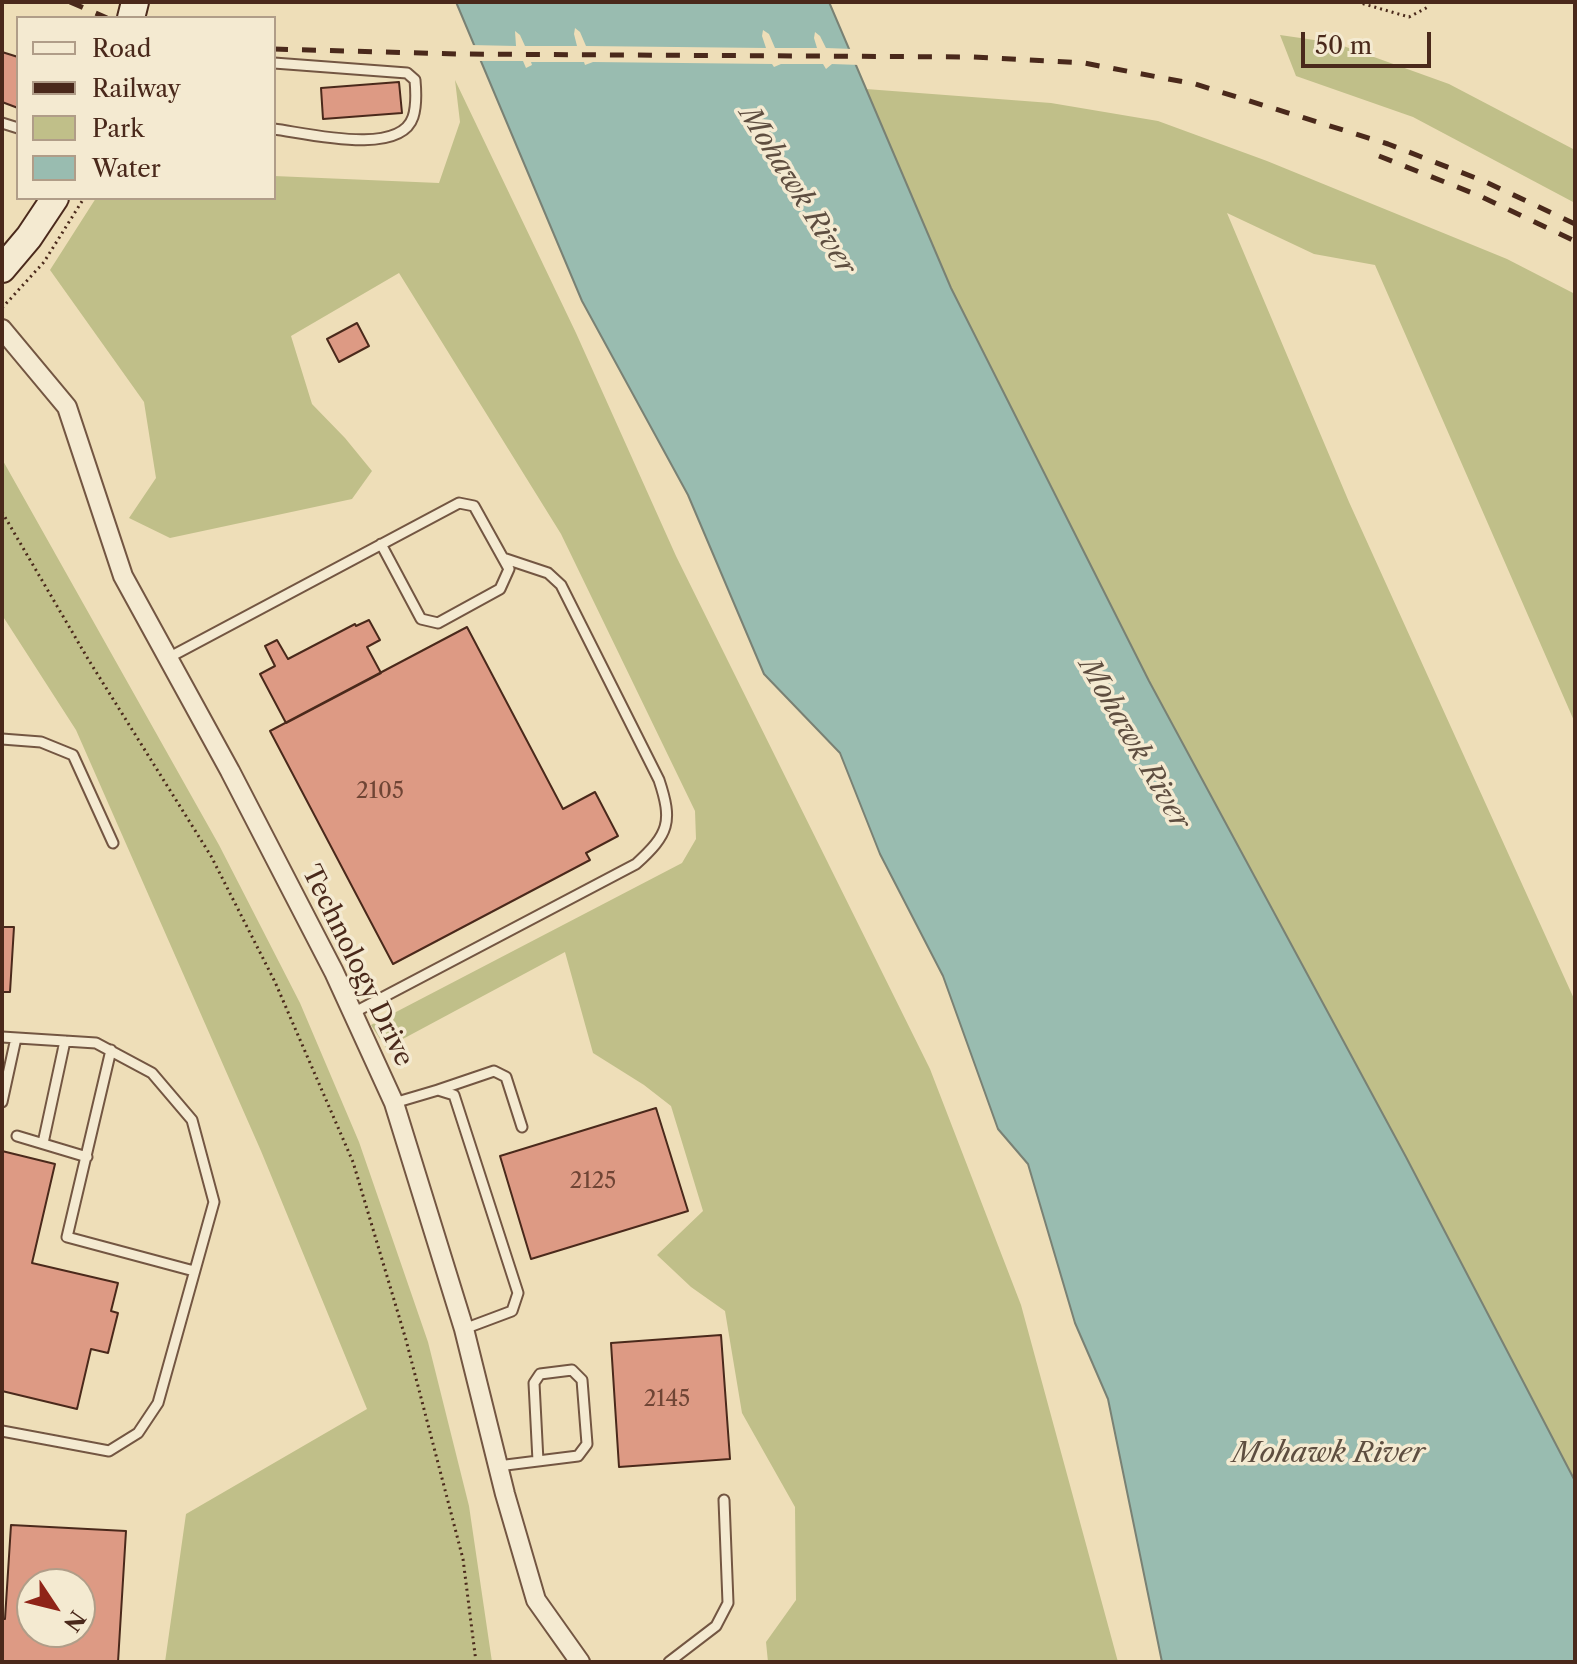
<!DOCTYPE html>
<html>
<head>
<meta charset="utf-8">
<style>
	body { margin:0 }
	#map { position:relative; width:1577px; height:1664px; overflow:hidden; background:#eedeb8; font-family:"Libre Caslon Text",serif }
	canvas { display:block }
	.frame { position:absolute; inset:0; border:4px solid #4a291b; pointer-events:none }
	.legend { position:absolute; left:16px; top:16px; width:260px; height:184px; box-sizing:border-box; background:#f4ead1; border:2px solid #b09d88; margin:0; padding:10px 14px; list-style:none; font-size:24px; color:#4a291b }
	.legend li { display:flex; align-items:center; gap:16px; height:40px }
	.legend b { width:40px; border:2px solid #b09d88 }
	.north { position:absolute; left:16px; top:1568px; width:80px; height:80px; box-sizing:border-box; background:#f4ead1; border:2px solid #b09d88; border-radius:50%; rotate:125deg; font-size:22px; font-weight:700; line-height:32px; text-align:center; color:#4a291b }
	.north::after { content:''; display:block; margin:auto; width:28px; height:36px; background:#8f2418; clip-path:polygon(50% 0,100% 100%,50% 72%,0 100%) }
	.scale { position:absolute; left:1301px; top:32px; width:130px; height:36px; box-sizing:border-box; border:4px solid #4a291b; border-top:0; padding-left:10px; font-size:24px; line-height:28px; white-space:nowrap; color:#4a291b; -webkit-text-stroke:6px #f4ead1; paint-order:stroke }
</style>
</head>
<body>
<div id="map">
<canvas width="1577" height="1664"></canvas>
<div class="frame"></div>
<ul class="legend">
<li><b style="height:10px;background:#f4ead1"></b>Road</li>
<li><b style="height:10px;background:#4a291b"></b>Railway</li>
<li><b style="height:22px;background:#c0bf89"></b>Park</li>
<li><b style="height:22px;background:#99bcb0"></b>Water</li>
</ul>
<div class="north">N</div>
<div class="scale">50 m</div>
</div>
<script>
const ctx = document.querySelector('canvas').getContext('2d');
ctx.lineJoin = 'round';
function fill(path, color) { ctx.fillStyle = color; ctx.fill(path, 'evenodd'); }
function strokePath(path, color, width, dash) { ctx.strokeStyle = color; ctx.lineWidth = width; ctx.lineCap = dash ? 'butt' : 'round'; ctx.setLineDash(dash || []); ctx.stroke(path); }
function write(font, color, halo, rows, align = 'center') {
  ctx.font = font + ' "Libre Caslon Text",serif'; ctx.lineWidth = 7; ctx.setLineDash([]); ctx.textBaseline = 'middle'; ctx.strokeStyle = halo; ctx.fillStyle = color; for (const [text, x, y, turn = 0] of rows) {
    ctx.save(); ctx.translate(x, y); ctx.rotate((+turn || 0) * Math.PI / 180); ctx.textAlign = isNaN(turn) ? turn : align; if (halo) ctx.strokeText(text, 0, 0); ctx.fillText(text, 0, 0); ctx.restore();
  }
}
const green = new Path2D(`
	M1280,35L1335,43L1449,84L1575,150V203L1413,117L1296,76Z
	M455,80L576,333L676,556L930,1069L1021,1305L1118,1662H768L766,1642L796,1600L795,1507L742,1413L725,1311L691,1287L657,1255L703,1211L671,1106L644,1085L593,1053L565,952L386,1048L371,1025L682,863L696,839L695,811L561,534L399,273L291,336L312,404L345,438L372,471L352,499L170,538L129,518L156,478L144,402L50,270L96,198H274V176L439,183L460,122Z
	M866,89L1051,103L1158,121L1267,161L1507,259L1575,294V723L1375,265L1314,254L1227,213L1349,502L1575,1001V1481L1406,1157L1149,681L951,288Z
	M2,459L219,845L300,1003L359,1142L428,1342L469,1506L492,1662H165L186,1514L367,1409L261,1151L76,730L2,615Z`);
const water = new Path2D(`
	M456,2H829L951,288L1149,681L1406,1157L1575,1481V1662H1162L1108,1399L1075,1323L1028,1164L998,1129L943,976L880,854L840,753L764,674L688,495L582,301Z`);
const pier = new Path2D(`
	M575,28L580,32L586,46L766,48L762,36L763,30L769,34L775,48H817L814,38L815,32L820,36L826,48L853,49L860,65L832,64L826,69L823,64H781L774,67L772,64L593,62L585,65L584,62H531L532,65L526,68L523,61H477L470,45L516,46L515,31L520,35L525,46H577L574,34Z`);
const building = new Path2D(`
	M2,52L18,57V108L2,102Z
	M399,82L402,113L323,119L321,88Z
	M357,323L369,346L339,362L327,339Z
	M369,620L380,640L367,647L381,673L286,723L260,674L275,666L265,646L277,640L288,659L355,624L356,626Z
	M467,627L563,809L595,792L618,836L586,853L590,860L393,964L270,731Z
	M2,927H14L10,992H2Z
	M656,1108L688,1211L531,1259L500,1156Z
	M2,1151L55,1164L32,1263L118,1283L111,1311L118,1313L108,1353L91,1349L77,1409L2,1391Z
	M721,1335L730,1459L619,1467L611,1343Z
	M11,1525L126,1531L118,1662H2V1619H5ZM32,1584H80V1632H32Z`);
const path = new Path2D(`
	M1357,2L1409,17L1430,6
	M2,308L44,262L84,198
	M2,512L88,659L211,856L275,982L353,1162L406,1340L463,1559L476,1662`);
const lane = new Path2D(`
	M274,63L407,73L415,80C416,91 417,105 413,117C400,157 306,133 274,129
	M2,123L18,128
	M168,658L459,503L474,506L509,569L500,589L438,623L421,619L381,544
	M2,739L41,742L73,755L113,843
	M353,1013L636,864C669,834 673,822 659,780L561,585L548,573L503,558
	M2,1037L96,1043L152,1073L192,1120L214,1202L158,1403L138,1433L109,1451L2,1431
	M111,1050L67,1237L194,1271
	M438,1090L494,1071L506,1077L522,1127
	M2,1102L16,1038
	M394,1103L438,1090L454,1095L518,1293L512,1311L464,1329
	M17,1136L87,1157
	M43,1143L65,1041
	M498,1466L578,1456L587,1444L582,1380L572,1370L540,1374L534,1383L538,1461
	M669,1662L716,1626L728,1603L724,1500`);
const street = new Path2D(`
	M2,329L67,407L123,576L230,771L334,972L394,1103L464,1329L505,1494L536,1600L580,1662`);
const secondary = new Path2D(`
	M131,18L135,2
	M2,269L29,237L55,198`);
const rail = new Path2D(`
	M70,2L107,18
	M274,49L457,54L972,57L1084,63L1195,84L1388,144L1486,182L1575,224
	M1379,156L1480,196L1575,241`);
const numberNames = [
	["2105",380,792],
	["2125",593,1182],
	["2145",667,1400]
];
const streetNames = [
	["Technology Drive",357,966,64]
];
const waterNames = [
	["Mohawk River",797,191,58],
	["Mohawk River",1134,744,60],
	["Mohawk River",1329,1454]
];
fill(green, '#c0bf89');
fill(water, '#99bcb0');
strokePath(water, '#798174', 2);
fill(pier, '#eedeb8');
fill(building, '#dd9a84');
strokePath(building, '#4a291b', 2);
strokePath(lane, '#735642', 13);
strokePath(street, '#735642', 22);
strokePath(secondary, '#4a291b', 30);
strokePath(path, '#4a291b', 3, [2, 4]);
strokePath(lane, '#f4ead1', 9);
strokePath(street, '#f4ead1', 18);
strokePath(secondary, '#f4ead1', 26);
strokePath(rail, '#4a291b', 5, [14, 14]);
write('22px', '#6f4535', null, numberNames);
write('26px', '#4a291b', '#f4ead1', streetNames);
write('italic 28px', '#5e4e40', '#f4ead1', waterNames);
</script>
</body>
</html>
